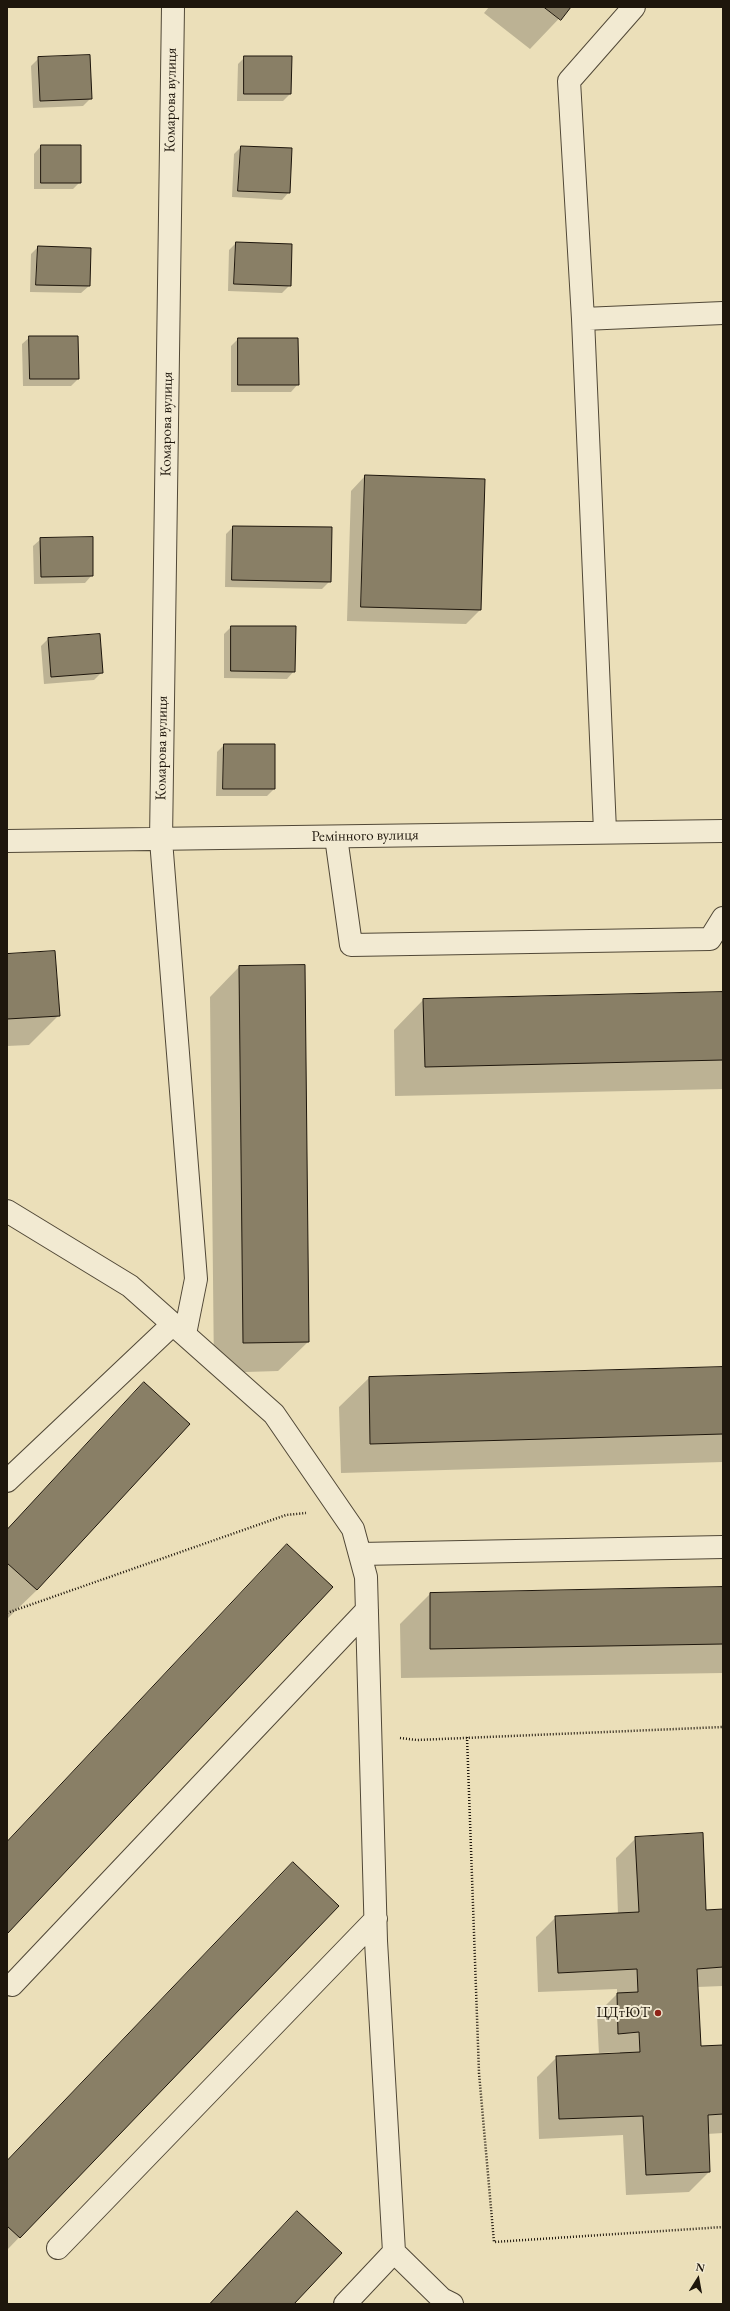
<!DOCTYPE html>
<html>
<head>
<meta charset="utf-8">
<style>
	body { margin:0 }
	#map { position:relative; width:730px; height:2311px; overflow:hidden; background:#ebdfb9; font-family:"EB Garamond",serif }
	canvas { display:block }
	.frame { position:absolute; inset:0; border:8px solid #1e160c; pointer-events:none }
	.north { position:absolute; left:678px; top:2259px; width:40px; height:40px; -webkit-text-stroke:3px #f2ead2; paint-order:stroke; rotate:11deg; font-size:11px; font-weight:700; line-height:16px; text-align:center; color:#1e160c }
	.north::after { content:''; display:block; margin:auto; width:14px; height:18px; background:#1e160c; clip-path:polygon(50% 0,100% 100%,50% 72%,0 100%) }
</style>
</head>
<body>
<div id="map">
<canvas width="730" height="2311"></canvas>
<div class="frame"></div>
<div class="north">N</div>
</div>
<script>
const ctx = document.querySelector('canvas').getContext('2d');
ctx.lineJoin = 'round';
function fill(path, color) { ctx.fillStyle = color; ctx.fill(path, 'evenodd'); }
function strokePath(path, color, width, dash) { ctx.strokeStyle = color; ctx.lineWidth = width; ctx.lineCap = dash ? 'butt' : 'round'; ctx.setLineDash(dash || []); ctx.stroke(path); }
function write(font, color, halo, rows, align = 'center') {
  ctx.font = font + ' "EB Garamond",serif'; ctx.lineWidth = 4; ctx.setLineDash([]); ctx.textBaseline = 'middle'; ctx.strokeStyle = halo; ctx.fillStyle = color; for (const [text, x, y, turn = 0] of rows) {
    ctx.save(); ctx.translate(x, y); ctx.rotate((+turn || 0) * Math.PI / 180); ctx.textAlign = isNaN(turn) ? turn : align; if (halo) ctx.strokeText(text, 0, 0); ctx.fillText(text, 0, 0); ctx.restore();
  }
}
const shadow = new Path2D(`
	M489,7H570L530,49L484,13Z
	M245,57H291L290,94L283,101H237L238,64Z
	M39,58L91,98L83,106L33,108L31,66Z
	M41,146H80V182L73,189H34V154Z
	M241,147L289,192L282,200L232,197L234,154Z
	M236,243L290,285L282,293L228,291L229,250Z
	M38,247L89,286L81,293L30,292L31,254Z
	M30,337L78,379L71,386H23L22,344Z
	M238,339L298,384L291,392H231V346Z
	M365,476L480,610L466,624L347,621L351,491Z
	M233,527L330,581L322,589L225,587L226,534Z
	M41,539L92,575L85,583L34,584L33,546Z
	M231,627L294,671L287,679L224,678V634Z
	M48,639L101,673L94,680L44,684L41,646Z
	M224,745H274V789L267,796H216L217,752Z
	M7,955L59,1015L29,1045L7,1046Z
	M239,967L308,1342L278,1371L214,1373L210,997Z
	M723,993V1089L395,1096L394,1030L423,1000Z
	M723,1368V1462L341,1473L339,1407L369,1378Z
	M144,1383L37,1590L7,1619V1529Z
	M723,1588V1673L401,1678L400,1624L430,1594Z
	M636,1838L705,1911L723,1910V1986L697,1987L700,2047L723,2046V2133L707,2134L709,2172L689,2192L626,2195L623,2135L539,2139L537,2077L557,2057L599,2055L597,2014L617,1994V1989L538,1992L536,1937L556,1917L618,1914L616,1858ZM620,2052V2054L599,2055V2053Z
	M264,1893L338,1906L7,2250V2161Z
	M297,2213L293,2304H209L267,2242Z`);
const building = new Path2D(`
	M544,7H571L561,20Z
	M90,55L92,99L40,101L38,57Z
	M244,56H292L291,94H244Z
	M41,145H81V183H41Z
	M241,146L292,148L290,193L238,191Z
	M236,242L292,244L291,286L234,284Z
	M38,246L91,248L90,286L36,285Z
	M29,336H78L79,379H30Z
	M238,338H298L299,385H238Z
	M365,475L485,479L481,610L361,607Z
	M233,526L332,527L331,582L232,580Z
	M93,537V576L41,577L40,538Z
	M231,626H296L295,672L231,671Z
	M100,634L103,673L51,677L48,638Z
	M224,744H275V789H223Z
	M55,951L60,1016L7,1019V954Z
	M305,965L309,1342L243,1343L239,966Z
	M723,992V1060L425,1067L423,999Z
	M723,1367V1434L370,1444L369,1377Z
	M144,1382L190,1424L37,1590L7,1563V1530Z
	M287,1544L333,1587L7,1934V1842Z
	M723,1587V1644L430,1649V1593Z
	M703,1833L706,1910L723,1909V1967L697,1969L701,2046L723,2045V2114L708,2115L710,2172L646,2175L643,2116L559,2119L556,2056L640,2052L639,2032L618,2034L617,1993L638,1992L637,1969L558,1973L555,1916L639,1912L635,1837Z
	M293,1862L339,1906L20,2238L7,2226V2161Z
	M297,2211L342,2253L294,2304H210Z`);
const path = new Path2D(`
	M7,1613L286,1515L306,1513
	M467,1737L479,2073L494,2242L723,2227
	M400,1738L417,1740L723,1727`);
const minor = new Path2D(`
	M173,7L161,840L196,1279L185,1334
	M583,319L569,81L634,7
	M605,831L583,319L723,313
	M336,837L351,945L710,939L723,918
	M7,841L723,831
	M7,1211L130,1286L274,1414L353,1529L366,1577L376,1941L394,2252L442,2299L452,2304
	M7,1481L173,1324
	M360,1554L723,1547
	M12,1985L367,1610
	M58,2248L376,1919
	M345,2304L394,2252`);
const markers = [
	[658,2013,4,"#8f2418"]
];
const streetNames = [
	["Комарова вулиця",171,100,-89],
	["Комарова вулиця",167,424,-89],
	["Комарова вулиця",162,748,-89],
	["Ремінного вулиця",365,836,-1]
];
const poiNames = [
	["ЦДтЮТ",650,2013]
];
fill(shadow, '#0003');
fill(building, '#897f66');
strokePath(building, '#1e160c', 1);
strokePath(minor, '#514837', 24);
strokePath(path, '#1e160c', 2.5, [1, 2]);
strokePath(minor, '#f2ead2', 22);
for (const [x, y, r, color] of markers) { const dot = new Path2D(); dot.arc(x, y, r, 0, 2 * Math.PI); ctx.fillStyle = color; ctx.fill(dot); strokePath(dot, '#f2ead2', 1.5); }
write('15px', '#1e160c', '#f2ead2', streetNames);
write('15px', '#1e160c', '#f2ead2', poiNames, 'right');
</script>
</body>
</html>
